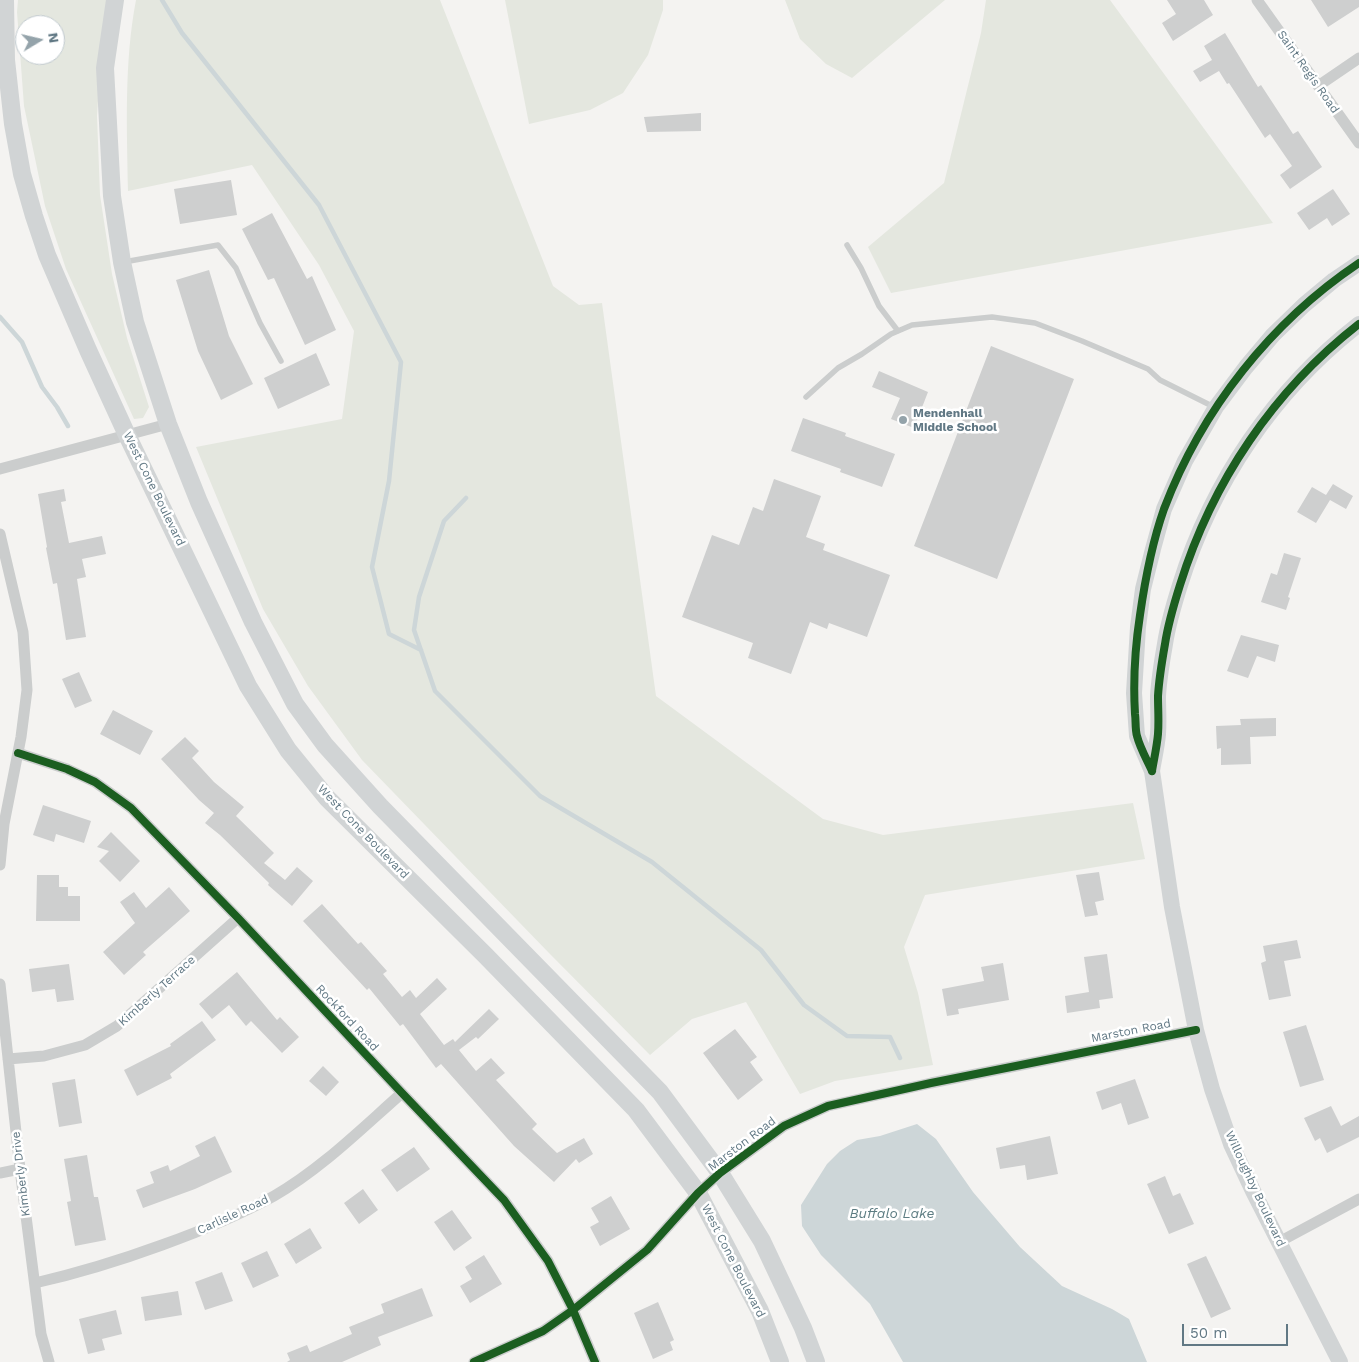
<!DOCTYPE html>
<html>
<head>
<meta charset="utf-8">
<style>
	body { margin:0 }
	#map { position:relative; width:1359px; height:1362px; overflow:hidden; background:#f4f3f1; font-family:"Work Sans",sans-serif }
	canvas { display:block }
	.north { position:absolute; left:15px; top:15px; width:50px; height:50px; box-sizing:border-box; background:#fff; border:1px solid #c0c9ce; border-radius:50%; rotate:81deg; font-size:14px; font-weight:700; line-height:20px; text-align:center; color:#617884 }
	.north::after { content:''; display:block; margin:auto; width:18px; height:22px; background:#94a3aa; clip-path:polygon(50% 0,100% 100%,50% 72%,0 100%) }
	.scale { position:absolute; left:1182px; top:1324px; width:106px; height:22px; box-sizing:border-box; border:2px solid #617884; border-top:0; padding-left:6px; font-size:15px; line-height:18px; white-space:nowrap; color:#617884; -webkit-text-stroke:4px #fff; paint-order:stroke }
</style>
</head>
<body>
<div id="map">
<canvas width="1359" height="1362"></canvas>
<div class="north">N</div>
<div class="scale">50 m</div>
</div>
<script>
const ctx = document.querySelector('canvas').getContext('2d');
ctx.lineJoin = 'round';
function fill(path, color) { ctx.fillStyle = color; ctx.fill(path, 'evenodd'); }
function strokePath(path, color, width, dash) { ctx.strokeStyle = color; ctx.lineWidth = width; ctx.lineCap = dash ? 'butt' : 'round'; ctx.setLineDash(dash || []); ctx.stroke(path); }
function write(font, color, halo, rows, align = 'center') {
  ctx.font = font + ' "Work Sans",sans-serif'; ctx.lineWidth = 5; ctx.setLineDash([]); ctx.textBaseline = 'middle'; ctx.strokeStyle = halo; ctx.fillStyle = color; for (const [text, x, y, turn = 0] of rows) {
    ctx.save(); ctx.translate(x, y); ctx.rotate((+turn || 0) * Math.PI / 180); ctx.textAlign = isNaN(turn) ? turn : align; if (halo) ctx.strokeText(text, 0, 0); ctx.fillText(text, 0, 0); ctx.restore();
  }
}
const green = new Path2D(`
	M18,0H108L102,42L97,116L100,195L112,274L127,338L149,407L143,418L134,419L66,269L45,206L24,106L17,12ZM25,25H55V55H25Z
	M136,0H440L553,286L579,305L602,303L656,696L823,819L883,835L1133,803L1145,859L925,895L904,947L918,993L933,1065L835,1081L800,1094L746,1002L692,1019L650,1055L549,953L362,760L308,686L263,609L196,447L342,419L354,331L319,265L252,165L128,191C127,128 124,63 136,0Z
	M505,0H663V10L648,55L623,93L590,110L529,124Z
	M785,0H945L852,78L826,64L800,39Z
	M986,0H1110L1273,223L891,293L868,247L944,183L981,33Z`);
const water = new Path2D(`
	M917,1124L936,1139L973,1192L1020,1247L1062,1286L1112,1309L1129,1319L1147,1362H903L870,1304L821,1255L802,1226L801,1205L827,1164L840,1151L857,1140L880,1136Z`);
const stream = new Path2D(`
	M162,0L182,33L319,205L401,362L389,481L372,567L389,634L421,650
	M0,317L22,342L42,387L57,407L68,426
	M466,498L444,521L419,597L414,630L435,691L540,796L652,862L761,950L804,1005L847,1036L890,1037L900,1058`);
const building = new Path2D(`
	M1167,0H1204L1213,15L1173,41L1162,23L1176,14Z
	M1311,0H1359V7L1328,27Z
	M1225,33L1258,87L1261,85L1293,134L1298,131L1322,167L1290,189L1280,175L1292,166L1270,134L1265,138L1229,83L1227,84L1219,71L1200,82L1193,71L1212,60L1204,46Z
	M701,113V131L647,132L644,117Z
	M231,180L237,215L180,224L174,189Z
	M1333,189L1350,214L1332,226L1327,218L1309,230L1297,213Z
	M272,213L307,279L312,276L336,330L305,345L274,278L268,280L242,229Z
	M209,270L229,336L253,384L221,400L198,351L176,280Z
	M991,346L1074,379L997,579L914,546Z
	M316,353L330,385L278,409L264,378Z
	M879,371L928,392L914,428L891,419L900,398L872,387Z
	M803,418L846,433L845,436L895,454L882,487L840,472L841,469L791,451Z
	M774,479L821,496L806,537L825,544L823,550L890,575L867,637L829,623L827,629L810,622L791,674L748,658L753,643L682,617L712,535L739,545L753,507L763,511Z
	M1333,484L1353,496L1346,509L1330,500L1316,523L1297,512L1312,487L1326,495Z
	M64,489L66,501L61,502L69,543L102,536L106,554L82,559L86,577L77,579L86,637L66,640L57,583L53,584L46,548L47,547L38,494Z
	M1284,553L1301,558L1288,597L1290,598L1286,610L1261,602L1271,573L1277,575Z
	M1241,635L1279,645L1275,662L1257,656L1248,678L1227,671Z
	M79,672L92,701L75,708L62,679Z
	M113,710L153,731L140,755L100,734Z
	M1276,718V736L1250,737L1251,764L1221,765V748L1217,749L1216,726L1241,725L1240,719Z
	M185,737L199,751L192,758L214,782L244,807L236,816L274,853L264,863L285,880L297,867L313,881L292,906L268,885L269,883L220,835L205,823L214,813L199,800L161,759Z
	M43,805L91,821L84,843L56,834L54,842L33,835Z
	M111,832L140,861L120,882L99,861L109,851L97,847Z
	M1099,872L1104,900L1095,902L1098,915L1085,917L1076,875Z
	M37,875H59V887H68V896H80V921H36Z
	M169,887L190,911L143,952L146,955L124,975L103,952L135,923L120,902L134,892L146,908Z
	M322,904L358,944L361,942L387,971L383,974L402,997L410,990L416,998L437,978L447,989L420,1014L444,1045L453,1039L455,1042L489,1009L499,1019L478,1039L476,1037L459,1050L476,1071L491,1058L505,1073L496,1080L537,1124L532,1129L557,1153L584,1138L593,1154L579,1163L576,1159L554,1182L514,1146L441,1064L436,1068L403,1024L400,1026L369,988L367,990L303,921Z
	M1297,940L1301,958L1284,961L1291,996L1269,1000L1261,963L1266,961L1263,946Z
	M1107,954L1113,998L1099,1000L1100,1008L1067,1013L1065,996L1089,992L1084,957Z
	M1003,963L1009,1000L958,1009L959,1014L947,1016L942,989L984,981L981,967Z
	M69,964L74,1000L57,1002L55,989L32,992L29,969Z
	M237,972L277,1020L280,1017L299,1037L282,1053L251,1021L246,1026L229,1005L212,1019L199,1004Z
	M202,1021L216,1040L170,1074L172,1078L137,1096L124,1070L171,1046L170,1044Z
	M1306,1025L1324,1080L1300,1087L1283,1032Z
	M735,1029L757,1057L750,1062L763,1080L738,1100L703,1053Z
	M323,1066L339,1082L326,1096L309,1081Z
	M75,1079L82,1123L59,1127L52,1083Z
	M1135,1079L1149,1118L1128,1125L1121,1103L1102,1110L1096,1092Z
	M1331,1106L1341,1126L1359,1116V1137L1327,1153L1320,1138L1315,1141L1304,1118Z
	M215,1136L232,1172L195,1189L143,1208L136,1190L154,1183L150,1172L168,1165L170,1171L200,1156L195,1146Z
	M1050,1136L1058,1174L1027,1180L1025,1165L1000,1169L996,1148Z
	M414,1147L430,1169L397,1192L381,1170Z
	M87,1155L94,1197H98L106,1240L75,1246L67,1202L71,1201L64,1159Z
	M1165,1176L1173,1196L1180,1193L1194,1224L1169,1234L1147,1184Z
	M363,1189L378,1210L359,1224L344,1203Z
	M611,1196L630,1229L600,1246L590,1227L599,1222L591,1208Z
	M452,1210L472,1238L454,1251L434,1222Z
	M310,1228L322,1248L296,1264L284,1244Z
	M267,1251L279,1276L253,1288L241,1263Z
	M484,1255L502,1284L470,1303L460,1286L472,1279L465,1267Z
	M1206,1256L1231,1309L1211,1318L1187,1264Z
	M222,1272L233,1301L205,1310L195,1282Z
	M422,1288L433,1316L378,1337L381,1345L342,1362H287L290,1360L287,1353L307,1345L310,1352L352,1334L349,1327L384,1313L381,1304Z
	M178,1291L182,1315L145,1321L141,1297Z
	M658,1302L674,1340L670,1342L673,1350L653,1359L634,1313Z
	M116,1310L122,1334L102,1339L105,1350L88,1354L79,1319Z`);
const lane = new Path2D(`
	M847,245L861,268L879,306L898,331
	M124,262L218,245L236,268L260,323L281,361
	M806,397L838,368L862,354L891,334L912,325L992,317L1035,323L1082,341L1148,369L1160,380L1214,407`);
const street = new Path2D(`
	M1257,0L1359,143
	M1318,86L1359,58
	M0,469L168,424
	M0,534L23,632L27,690L21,737L4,824L0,865
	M18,753L67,769L95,782L131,808L238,918L402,1093L504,1200L548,1261L573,1310L595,1362
	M0,984L20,1169L41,1334L49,1362
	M8,1059L44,1056L85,1045L117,1026L238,918
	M0,1173L20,1169
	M1279,1242L1359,1199
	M35,1283C79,1273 121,1260 162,1245C201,1231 238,1216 274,1196C321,1169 361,1129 402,1093
	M474,1362L543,1331L573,1310L647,1250L698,1193L720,1173L784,1126L828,1106L931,1083L1196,1030`);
const secondary = new Path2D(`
	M1152,771C1154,759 1157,746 1158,734C1159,721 1158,709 1158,696C1159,679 1162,661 1165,644C1168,624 1174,604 1180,585C1212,482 1274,390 1359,324
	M1340,1362L1253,1191L1231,1144L1212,1089L1196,1030L1172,907L1152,771L1137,736L1134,693L1138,627L1143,589L1153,549L1164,509L1185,461L1216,407L1246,367L1273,335L1304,305L1334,280L1359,263`);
const primary = new Path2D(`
	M5,0L6,60L13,124L22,174L34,216L47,255L88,350L127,435L248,686L288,750L327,798L486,956L636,1110L698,1193L760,1311L780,1362
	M115,0L105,68L112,196L122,262L135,322L168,424L199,502L253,622L295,704L325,745L380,806L660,1092L720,1173L762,1241L803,1328L816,1362`);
const cycleway = new Path2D(`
	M18,753L67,769L95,782L131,808L238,918L402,1093L504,1200L548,1261L573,1310L595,1362
	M1152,771C1147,760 1140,748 1137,736C1135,729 1136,721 1135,714C1133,681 1135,648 1140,615C1145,580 1152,543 1164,509C1202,409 1271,322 1359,263
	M1152,771C1154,759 1157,746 1158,734C1159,721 1158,709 1158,696C1159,679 1162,661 1165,644C1168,624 1174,604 1180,585C1212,482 1274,390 1359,324
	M474,1362L543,1331L573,1310L647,1250L698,1193L720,1173L784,1126L828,1106L931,1083L1196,1030`);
const markers = [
	[903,420,5,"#94a3aa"]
];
const streetNames = [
	["Saint Regis Road",1308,72,55],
	["West Cone Boulevard",154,489,64],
	["West Cone Boulevard",363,832,46],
	["Kimberly Terrace",157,991,-42],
	["Rockford Road",347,1018,47],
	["Marston Road",1131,1031,-11],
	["Marston Road",742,1144,-37],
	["Kimberly Drive",21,1174,-97],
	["Willoughby Boulevard",1255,1189,65],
	["Carlisle Road",233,1215,-25],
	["West Cone Boulevard",733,1261,63]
];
const poiNames = [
	["Mendenhall",913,413],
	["Middle School",913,427]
];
const waterNames = [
	["Buffalo Lake",892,1214]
];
fill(green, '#e4e7df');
fill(water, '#cdd6d8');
strokePath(stream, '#cdd6d8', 4.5);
fill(building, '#cecfcf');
strokePath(lane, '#cbcdcd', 5.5);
strokePath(street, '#cbcdcd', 11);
strokePath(secondary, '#d1d4d5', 16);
strokePath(primary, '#d1d4d5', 18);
strokePath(cycleway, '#1b5e20', 8);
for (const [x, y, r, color] of markers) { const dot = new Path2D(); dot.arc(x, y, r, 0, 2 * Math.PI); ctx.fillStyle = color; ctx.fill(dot); strokePath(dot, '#fff', 2); }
write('12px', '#617884', '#fff', streetNames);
write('bold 12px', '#617884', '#fff', poiNames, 'left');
write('italic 14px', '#5c7c82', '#fff', waterNames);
</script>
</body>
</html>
